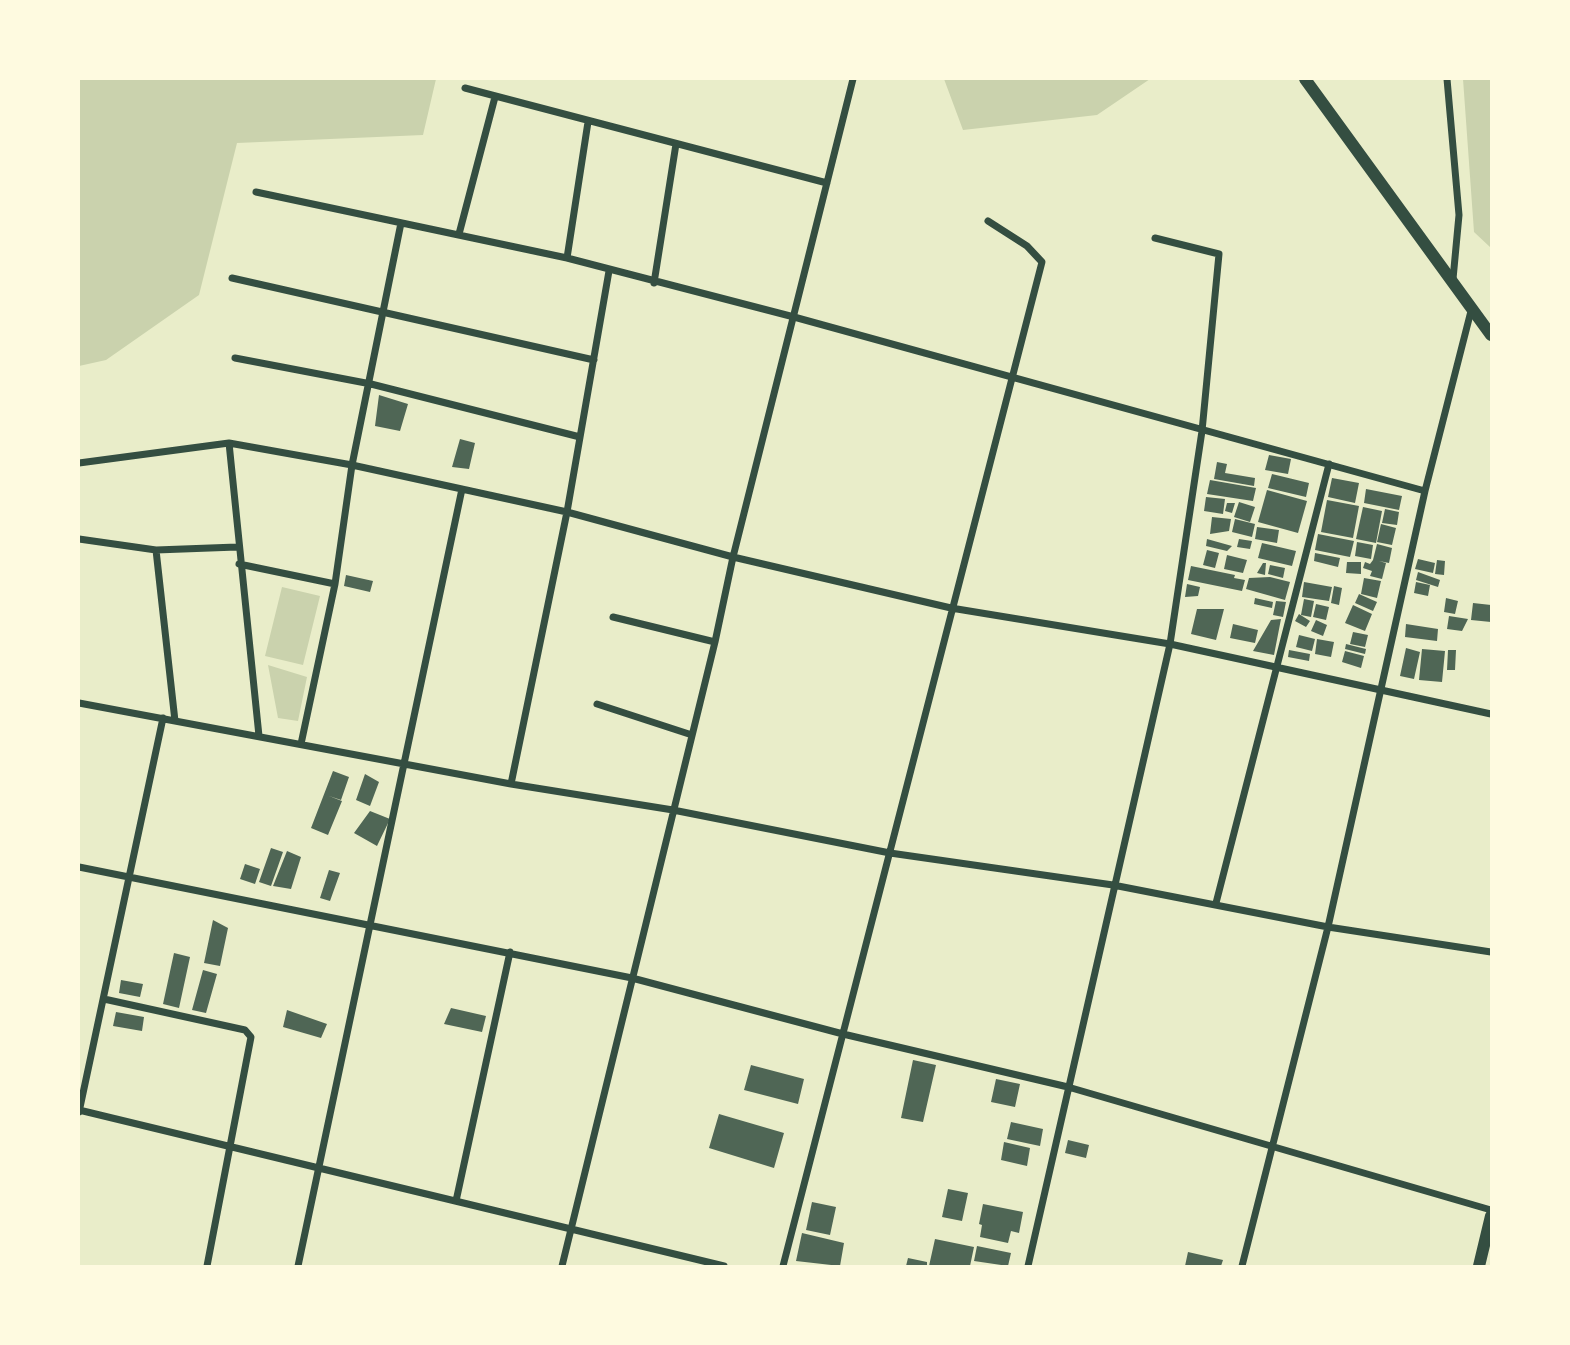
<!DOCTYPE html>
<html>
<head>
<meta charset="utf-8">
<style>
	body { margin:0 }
	#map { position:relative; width:1570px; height:1345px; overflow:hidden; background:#e9edc9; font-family:"Titillium Web",sans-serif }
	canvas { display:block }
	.frame { position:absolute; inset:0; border:80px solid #fefae0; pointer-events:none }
</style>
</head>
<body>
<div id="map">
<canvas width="1570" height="1345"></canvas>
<div class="frame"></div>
</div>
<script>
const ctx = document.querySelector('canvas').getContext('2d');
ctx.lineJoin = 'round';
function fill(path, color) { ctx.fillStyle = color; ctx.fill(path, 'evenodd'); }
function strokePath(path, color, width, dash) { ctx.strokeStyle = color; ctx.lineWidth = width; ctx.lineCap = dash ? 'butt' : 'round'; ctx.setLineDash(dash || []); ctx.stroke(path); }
const green = new Path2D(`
	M79,79H436L423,135L237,143L199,295L106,360L79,366Z
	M944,79H1150L1097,115L963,130Z
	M1463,79H1491V248L1474,232Z
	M282,587L320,596L303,665L265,656Z
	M268,665L307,677L298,721L278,718Z`);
const building = new Path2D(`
	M379,395L408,404L400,431L375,426Z
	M460,439L475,443L469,469L452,467Z
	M1269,455L1291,459L1288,474L1265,470Z
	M1217,462L1227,464L1225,473L1255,478L1254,486L1214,479Z
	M1272,474L1309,483L1306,497L1268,488Z
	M1332,478L1359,483L1355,503L1328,497Z
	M1210,480L1256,488L1253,501L1207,494Z
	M1366,489L1402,496L1399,510L1364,503Z
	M1267,490L1307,501L1298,533L1258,522Z
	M1206,497L1225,499L1223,514L1204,511Z
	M1327,500L1359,506L1353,538L1321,532Z
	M1239,502L1255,507L1250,522L1234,517Z
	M1227,503H1235L1232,513L1225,511Z
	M1363,507L1382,511L1376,543L1356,539Z
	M1385,509L1399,512L1397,525L1382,523Z
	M1212,517L1231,519L1229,531L1210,534Z
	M1235,519L1255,524L1252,537L1232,532Z
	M1381,524L1396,528L1392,545L1377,542Z
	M1257,527L1279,530L1277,543L1255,539Z
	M1318,534L1354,541L1350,557L1315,550Z
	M1207,539L1232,546L1227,551L1206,546Z
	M1239,539L1252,541L1250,549L1237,547Z
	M1357,542L1373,545L1371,559L1355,556Z
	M1262,543L1296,551L1292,566L1258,558Z
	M1377,544L1392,548L1389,563L1379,561L1386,563L1382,579L1370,576L1372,571L1363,568L1365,562L1370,564L1373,560Z
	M1207,550L1219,553L1215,568L1203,565Z
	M1315,553L1340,558L1338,567L1314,561Z
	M1227,555L1247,560L1243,573L1224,569Z
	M1418,559L1435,563L1433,573L1415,569Z
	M1437,560L1445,561L1444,575L1435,574Z
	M1347,562H1361V574L1346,573Z
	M1263,563H1266L1265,575L1257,573Z
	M1270,565L1285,568L1283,578L1268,574Z
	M1191,566L1235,575L1234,578L1245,580L1242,591L1188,580Z
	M1418,572L1440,580L1438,587L1416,580Z
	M346,575L373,581L370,592L344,586Z
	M1270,577L1290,582L1285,600L1246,589L1249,578Z
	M1364,578L1381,581L1377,598L1361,594Z
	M1304,582L1332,587L1329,601L1302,597Z
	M1416,582L1430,585L1428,596L1414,593Z
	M1187,584L1200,587L1198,596L1185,597Z
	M1334,586L1342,588L1339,605L1331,603Z
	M1359,594L1377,602L1373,611L1355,603Z
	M1255,598L1273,602L1272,608L1254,604Z
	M1446,598L1458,601L1455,614L1444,612Z
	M1304,599L1314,601L1311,617L1301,615Z
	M1276,601L1286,602L1283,617L1273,615Z
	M1473,603L1491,605V622L1471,620Z
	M1316,604L1329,607L1326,620L1313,617Z
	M1353,605L1372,614L1365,631L1345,623Z
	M1197,609H1224L1216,640L1191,634Z
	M1299,614L1310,621L1306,627L1295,621Z
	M1449,616L1468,619L1462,631L1447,629Z
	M1281,619L1274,655L1253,651L1271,620Z
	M1316,620L1327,625L1323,636L1311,631Z
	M1233,624L1258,630L1255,643L1230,638Z
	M1406,624L1438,629L1437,641L1405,637Z
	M1353,632L1368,635L1365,647L1350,644Z
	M1299,635L1315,639L1312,651L1296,647Z
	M1317,639L1334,642L1331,657L1315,654Z
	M1346,644L1366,649L1365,654L1345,649Z
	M1406,648L1420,652L1414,679L1400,676Z
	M1422,649L1445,651L1442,682L1419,680Z
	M1289,650L1310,654L1309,661L1288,657Z
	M1448,650H1456L1455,670H1447Z
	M1345,651L1364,656L1361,668L1342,662Z
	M333,771L349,777L341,800L329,796L342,801L328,835L311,828Z
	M365,774L379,782L370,806L356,800Z
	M370,811L390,819L377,846L354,833Z
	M271,848L283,852L271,886L259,882Z
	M287,851L301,857L291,889L273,886Z
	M245,864L260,869L255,884L240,879Z
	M329,870L340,873L330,901L320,898Z
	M213,920L228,928L220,966L204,963Z
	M174,953L190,957L179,1008L163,1004Z
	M203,970L217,974L206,1013L192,1010Z
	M121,980L143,984L140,997L119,993Z
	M451,1008L486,1016L482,1032L444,1024Z
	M287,1010L327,1024L321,1038L283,1027Z
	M116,1012L144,1017L142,1031L113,1026Z
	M913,1060L936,1065L923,1122L901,1118Z
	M751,1065L804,1079L798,1104L744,1090Z
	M996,1079L1020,1084L1015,1107L991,1102Z
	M719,1114L784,1133L774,1168L709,1148Z
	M1011,1122L1043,1129L1040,1146L1007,1139Z
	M1068,1140L1089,1145L1086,1158L1065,1153Z
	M1004,1142L1030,1148L1027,1166L1001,1160Z
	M948,1189L968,1193L962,1221L942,1217Z
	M812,1202L836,1207L830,1235L806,1230Z
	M983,1204L1023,1212L1019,1233L1011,1231L1008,1243L980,1237L982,1225L979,1224Z
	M802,1233L844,1243L840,1266L796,1261Z
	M935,1239L974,1247L970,1266H929Z
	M977,1246L1011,1253L1008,1266L974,1261Z
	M1188,1252L1223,1260L1221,1266H1185Z
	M908,1258L927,1262V1266H906Z`);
const minor = new Path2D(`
	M1447,79L1459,215L1453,279
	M465,88L827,183
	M256,192L567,258L794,317L1425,491
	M459,234L495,97
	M567,258L588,122
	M232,278L594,360
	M654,283L676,144
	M235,358L371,384L580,437
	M229,443L259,736
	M79,463L229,443L352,465L567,512L733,557L951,608L1170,644L1491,714
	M79,539L156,550L237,547
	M156,550L175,721
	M239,564L335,584
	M613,617L715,642
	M79,703L511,784L673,810L890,853L1113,885L1328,927L1491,952
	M597,704L692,735
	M301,744L335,584L352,465L401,223
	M511,784L567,512L609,271
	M79,867L632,978L843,1034L1068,1087L1491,1210
	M1216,903L1329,464
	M104,999L245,1030L251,1037L207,1266
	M79,1110L724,1266
	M79,1112L163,718
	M456,1201L510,952
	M298,1266L462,489
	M562,1266L715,642L733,557L853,79
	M783,1266L1042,262L1027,246L988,221
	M1028,1266L1170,644L1202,431L1219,254L1155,238
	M1242,1266L1328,927L1425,491L1471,311`);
const secondary = new Path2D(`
	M1305,79L1491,335
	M1479,1266L1491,1216`);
fill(green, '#cad2ad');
fill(building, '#4f6655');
strokePath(minor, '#344e41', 7);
strokePath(secondary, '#344e41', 12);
</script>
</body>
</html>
